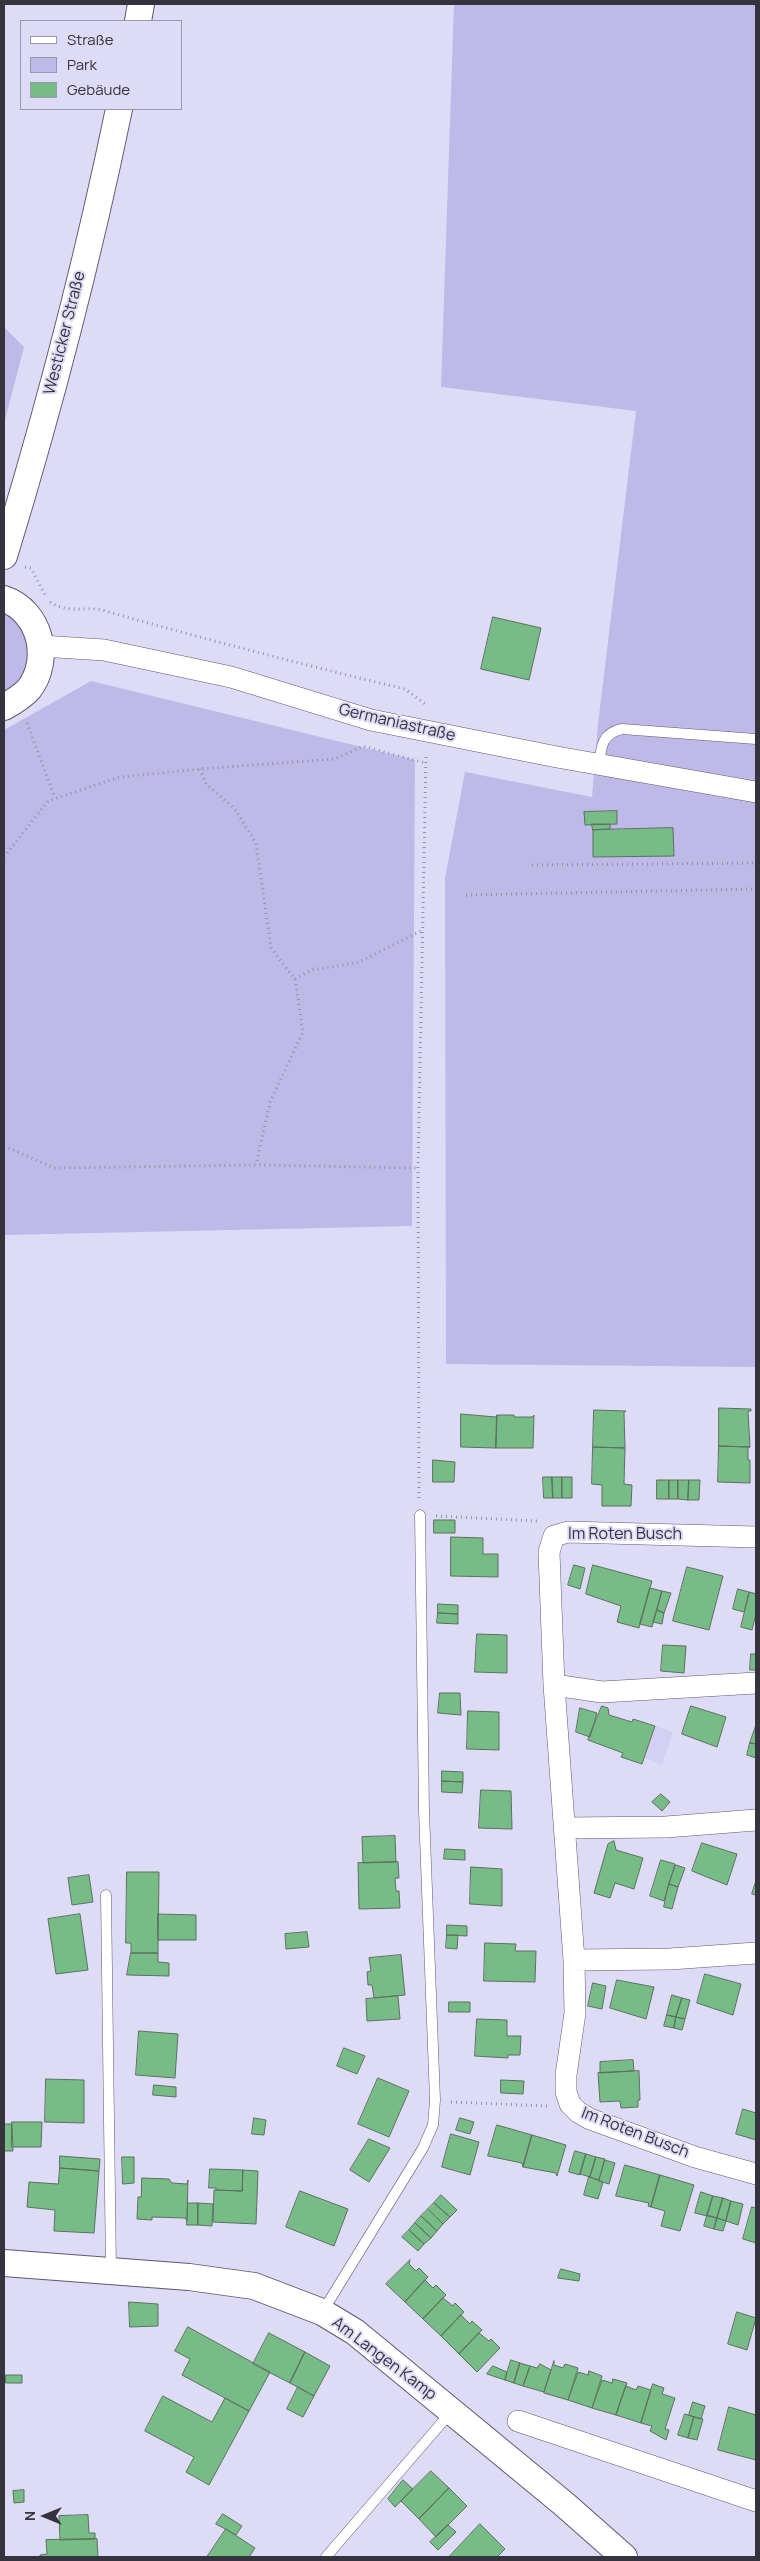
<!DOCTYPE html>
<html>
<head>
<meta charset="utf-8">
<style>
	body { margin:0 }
	#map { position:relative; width:760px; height:2561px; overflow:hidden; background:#dedbf7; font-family:Manrope,sans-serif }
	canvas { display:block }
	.frame { position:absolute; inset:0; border:5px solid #34333e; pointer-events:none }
	.legend { position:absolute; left:20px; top:20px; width:162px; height:90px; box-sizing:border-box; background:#dedbf7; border:1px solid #9a98ad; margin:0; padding:6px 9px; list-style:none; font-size:15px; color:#34333e }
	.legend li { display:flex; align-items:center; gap:10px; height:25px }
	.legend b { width:25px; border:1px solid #9a98ad }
	.north { position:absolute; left:20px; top:2491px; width:50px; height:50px; -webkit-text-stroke:4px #dedbf7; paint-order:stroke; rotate:270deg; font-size:14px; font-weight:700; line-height:20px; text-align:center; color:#34333e }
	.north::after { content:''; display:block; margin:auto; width:18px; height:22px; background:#34333e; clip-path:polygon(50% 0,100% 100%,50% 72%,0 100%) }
</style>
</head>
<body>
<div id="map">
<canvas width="760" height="2561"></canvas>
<div class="frame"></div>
<ul class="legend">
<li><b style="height:6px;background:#fff"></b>Straße</li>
<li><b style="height:14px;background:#bfb9e8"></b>Park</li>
<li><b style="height:14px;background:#77bc87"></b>Gebäude</li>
</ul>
<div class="north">N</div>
</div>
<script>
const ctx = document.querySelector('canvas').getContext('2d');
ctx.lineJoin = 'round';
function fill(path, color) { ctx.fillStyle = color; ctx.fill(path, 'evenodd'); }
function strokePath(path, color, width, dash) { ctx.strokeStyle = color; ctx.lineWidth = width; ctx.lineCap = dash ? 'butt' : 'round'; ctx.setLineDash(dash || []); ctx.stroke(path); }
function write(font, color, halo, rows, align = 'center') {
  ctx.font = font + ' Manrope,sans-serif'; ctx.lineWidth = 4; ctx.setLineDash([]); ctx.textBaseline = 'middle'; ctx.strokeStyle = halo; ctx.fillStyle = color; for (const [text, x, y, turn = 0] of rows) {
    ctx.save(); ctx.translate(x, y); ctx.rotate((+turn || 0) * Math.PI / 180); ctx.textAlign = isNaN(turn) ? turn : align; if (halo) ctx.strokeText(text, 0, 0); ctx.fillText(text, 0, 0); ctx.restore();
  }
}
const built = new Path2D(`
	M655,1726L673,1732L662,1765L645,1758Z`);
const green = new Path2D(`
	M454,4H756V1367L446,1364L445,878L465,772L592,797L598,724L636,411L441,387Z
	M4,327L24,347L4,424Z
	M4,609L26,632C29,658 31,678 4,692Z
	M91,681L415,760L412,1226L4,1235V730Z`);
const building = new Path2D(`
	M493,617L541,628L529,680L481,669Z
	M617,811V824L585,825L584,812Z
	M592,824H610V829L593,830Z
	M673,828L674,856L593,857V830Z
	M719,1408L751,1409V1411H748L750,1447L719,1446Z
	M594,1410L626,1411L624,1412L625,1448L593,1447Z
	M461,1414L496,1417L497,1415L496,1448L461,1447Z
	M497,1415H514V1417H532L534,1415L533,1448H496Z
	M719,1446L750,1447L748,1448V1460H750V1483L718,1482Z
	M593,1447L625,1448L624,1484L632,1485L631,1506H602V1485L592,1484Z
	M433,1460L455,1462L454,1482H433Z
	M543,1477H552L553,1498H544Z
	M552,1477H562V1498H553Z
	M562,1477H572V1498H562Z
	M657,1480H669V1499H657Z
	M669,1480H678V1499H669Z
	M678,1480H689L688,1500L678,1499Z
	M689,1480H700L699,1500H688Z
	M434,1520H455V1533H434Z
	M451,1537L483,1538V1554H498V1577L451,1576Z
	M574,1565L585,1568L580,1589L568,1585Z
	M593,1565L652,1581L639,1628L617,1622L621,1606L586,1594Z
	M687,1567L723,1576L709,1630L673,1621Z
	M650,1588L662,1591L652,1627L640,1624Z
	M738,1589L749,1592L744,1612L733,1609Z
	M662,1591L671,1593L664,1613L657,1610Z
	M750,1592L756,1594V1614L752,1630L741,1627Z
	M438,1604L458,1605V1614L438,1613Z
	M657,1610L664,1613L662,1624L653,1622Z
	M438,1613L458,1614V1624L437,1623Z
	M477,1634L507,1635V1673L475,1672Z
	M663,1645L686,1646L684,1673L661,1671Z
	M751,1654H756V1670H750Z
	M440,1693H460L461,1715L438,1713Z
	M602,1706L608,1708L609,1715L632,1722L633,1719L655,1726L642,1764L621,1757L623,1753L588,1740Z
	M691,1706L726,1717L717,1747L682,1734Z
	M580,1708L597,1713L590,1737L576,1732Z
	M468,1711L499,1712V1750L467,1749Z
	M756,1725V1744L750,1743Z
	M750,1743L756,1744V1758L747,1755Z
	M442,1771L463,1772V1782L442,1781Z
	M442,1781L463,1782L462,1793L442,1792Z
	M481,1790L511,1791L512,1829L479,1828Z
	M661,1794L670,1802L662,1811L652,1802Z
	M395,1836L396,1862L363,1863L362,1837Z
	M614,1841L616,1850L643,1858L634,1889L615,1883L610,1898L594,1893L608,1844Z
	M702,1843L737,1854L727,1885L692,1871Z
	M445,1849L465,1850V1860L444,1859Z
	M661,1860L675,1864L664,1901L650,1896Z
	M398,1862L399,1878H395L396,1891H399L400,1908L359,1909L358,1863Z
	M676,1865L685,1868L678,1887L669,1884Z
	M471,1867L502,1869V1906L470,1904Z
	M127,1872H159L158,1953H131V1943H126Z
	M89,1875L93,1902L72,1905L68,1878Z
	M756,1881V1895L752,1894Z
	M669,1884L678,1887L672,1909L664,1907Z
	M80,1914L88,1970L56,1974L48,1919Z
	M158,1914L196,1915V1940H158Z
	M447,1925L467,1926V1936L447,1935Z
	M307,1932L309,1947L286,1949L285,1934Z
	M447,1935H458L457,1949L446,1948Z
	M485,1943L516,1944L515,1951H536L535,1982L484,1981Z
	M131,1953H158V1962L169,1963V1976L127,1975Z
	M401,1955L405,1995L374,1998L372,1985H368L367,1972L371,1971L369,1958Z
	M705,1974L741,1984L733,2015L697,2003Z
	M617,1980L654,1987L646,2019L610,2008Z
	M593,1983L606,1986L602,2009L588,2006Z
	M672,1995L682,1998L676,2017L667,2015Z
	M398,1996L400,2019L367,2021L366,1999Z
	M682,1998L690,2000L685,2019L676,2017Z
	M449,2002H470V2012H449Z
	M667,2015L676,2017L674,2028L664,2026Z
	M676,2017L685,2019L682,2030L674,2028Z
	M477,2019L507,2020V2036H521L520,2055H508V2058L475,2056Z
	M139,2031L178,2034L175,2078L136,2075Z
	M344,2048L365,2056L357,2074L337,2066Z
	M633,2060L634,2071L600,2073V2062Z
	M639,2071L640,2100H638V2107L621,2108L620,2101L600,2102L598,2073Z
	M378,2078L409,2091L389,2137L358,2124Z
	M46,2079L84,2080V2123L45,2122Z
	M501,2080L524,2081L523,2094L501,2093Z
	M154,2085L176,2087V2097L153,2095Z
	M743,2109L756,2113V2140L736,2134Z
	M254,2118L266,2120L264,2135L252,2134Z
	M460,2118L474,2122L470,2134L456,2130Z
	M12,2122H42L41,2147H12Z
	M4,2124H12L13,2151H4Z
	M497,2125L532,2135L523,2167L522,2163L488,2156Z
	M451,2134L479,2142L470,2175L442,2167Z
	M532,2135L566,2145L557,2176L556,2173L523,2167Z
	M369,2139L390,2148L369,2182L350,2170Z
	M575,2151L586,2154L580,2175L569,2172Z
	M586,2154L596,2157L590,2177L580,2174Z
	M60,2156L100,2159L99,2171L60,2168Z
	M122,2157H134V2183L123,2184Z
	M596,2157L605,2159L599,2180L590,2177Z
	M605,2160L615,2163L609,2184L599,2181Z
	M625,2165L660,2175L651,2207L648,2206L649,2203L616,2196Z
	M60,2168L99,2171L94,2233L54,2231L55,2210L27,2207L29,2182L58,2184Z
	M210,2169L243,2170L242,2191L216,2190V2188H209Z
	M243,2170L258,2171L256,2224L213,2222L214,2190L242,2191Z
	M660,2175L694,2185L680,2231L661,2226L665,2211L651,2207Z
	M589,2177L603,2182L598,2199L584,2195Z
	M142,2178L169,2179L172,2183L187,2184L188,2180L187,2221L185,2218L152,2217V2220L137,2219L138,2197H141Z
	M300,2191L348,2209L334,2246L286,2227Z
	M701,2192L713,2196L707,2216L695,2213Z
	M441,2195L457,2210L450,2217L434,2203Z
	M713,2196L723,2198L717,2218L707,2215Z
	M723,2198L731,2201L726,2221L717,2218Z
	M731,2201L743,2204L738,2225L726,2221Z
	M188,2203H198V2225H187Z
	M198,2203L213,2204L212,2226L198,2225Z
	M434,2203L450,2217L443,2224L428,2209Z
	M752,2207L756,2208V2243L743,2239Z
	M428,2209L443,2224L437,2231L421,2216Z
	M421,2216L437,2231L431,2238L415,2223Z
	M707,2216L717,2218L714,2229L704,2226Z
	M717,2218L726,2221L723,2231L714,2229Z
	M415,2223L431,2238L424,2244L409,2230Z
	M409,2230L424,2244L418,2251L402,2237Z
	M410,2260L409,2264L416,2271L419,2268L428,2277L405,2302L386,2284Z
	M561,2269L580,2274L579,2281L558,2278Z
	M425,2280L433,2288L436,2285L446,2295L423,2319L405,2302Z
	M443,2298L453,2306L455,2303L464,2312L441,2336L423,2319Z
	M129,2302L158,2304V2326L130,2327Z
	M737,2312L756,2318L747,2350L728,2344Z
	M461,2315L470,2324L472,2321L482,2330L459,2354L441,2336Z
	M188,2327L270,2372L249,2411L182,2375L190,2359L175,2351Z
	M269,2333L305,2352L290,2383L253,2364Z
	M479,2333L489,2341L491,2339L500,2348L477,2372L459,2354Z
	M305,2352L330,2366L314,2396L290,2383Z
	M511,2360L520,2363L514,2383L505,2380Z
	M554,2361V2365L563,2368L565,2364L578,2368L568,2400L544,2393Z
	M520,2363L530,2366L523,2386L514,2383Z
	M540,2364L551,2370L544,2392L523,2386L530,2366L537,2368Z
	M493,2366L507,2372L505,2380L487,2374Z
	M589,2371L602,2376L592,2408L568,2400L578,2372L588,2375Z
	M6,2375H22V2383H6Z
	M613,2379L627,2383L616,2415L592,2408L602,2380L612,2383Z
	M653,2384L664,2388L662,2394L675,2398L665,2429L669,2430L666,2440L650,2431L652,2426L641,2423Z
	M626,2386L636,2390L638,2386L651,2390L641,2423L616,2415Z
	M298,2387L314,2396L303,2417L287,2409Z
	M163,2396L212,2422L225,2398L249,2411L209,2485L186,2472L194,2457L145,2431Z
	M693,2402L705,2406L701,2419L689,2415Z
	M729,2407L756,2415V2460L718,2450Z
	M685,2414L694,2417L688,2438L678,2435Z
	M694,2417L703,2419L697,2440L688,2438Z
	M431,2471L449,2488L419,2519L401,2501Z
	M403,2480L413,2489L395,2507L388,2499Z
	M449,2488L467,2506L436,2537L419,2519Z
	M24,2490V2502L14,2503L13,2491Z
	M223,2514L242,2526L236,2535L216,2524Z
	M88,2515L89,2533H95V2539L60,2540L59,2516Z
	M480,2524L505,2549L497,2557H449Z
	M448,2525L456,2532L438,2550L430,2542Z
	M226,2529L255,2548L249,2557H207Z
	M97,2539L98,2557H40V2555L47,2554L46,2540Z`);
const path = new Path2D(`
	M25,567L31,568L45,595
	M50,602C71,615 85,605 105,611C205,639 304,665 405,689L428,706
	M27,723L55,798
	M200,769L206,784L234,808L256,843L271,948L295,979L303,1032L270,1102L256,1165
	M4,857L48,801L120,777L200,769L335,759L363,746L425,763
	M532,865L756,863
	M466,895L756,889
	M295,979L311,970L357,963L421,931
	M4,1146L54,1168L256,1165L418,1168
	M419,1498L418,1168L426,754
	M436,1516L537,1521
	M451,2102L547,2106`);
const service = new Path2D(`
	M599,765C601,747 602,733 622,729L756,739
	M106,1895L111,2270
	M323,2311L423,2148L433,2125L435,2100L424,1811L420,1515
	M326,2557L451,2412`);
const minor = new Path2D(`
	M41,646L104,650L231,677L371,720L557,757L756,792
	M756,1537L568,1532L554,1536L549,1552L554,1685L574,1960L575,2013L566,2075V2092L570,2104L578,2112L590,2119L695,2157L756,2174
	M554,1685L602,1692L756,1683
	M566,1828L666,1827L756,1820
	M574,1960L670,1959L756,1953
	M518,2421L756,2501`);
const tertiary = new Path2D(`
	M138,21L141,4
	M4,556C49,409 88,259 119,109
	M4,599C40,611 52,659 29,689C22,697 13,702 4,707
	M4,2263L189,2277L254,2286L322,2312L355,2332L383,2355L564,2504L624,2557`);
const streetNames = [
	["Westicker Straße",65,333,-76],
	["Germaniastraße",397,723,13],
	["Im Roten Busch",625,1535],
	["Im Roten Busch",635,2133,21],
	["Am Langen Kamp",384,2359,37]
];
fill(built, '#d4d0f3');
fill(green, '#bfb9e8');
fill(building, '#77bc87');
strokePath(building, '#5b715f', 1);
strokePath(service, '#5c5971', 11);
strokePath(minor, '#5c5971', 22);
strokePath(tertiary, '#5c5971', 28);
strokePath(path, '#9391a6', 3, [1, 4]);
strokePath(service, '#fff', 10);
strokePath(minor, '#fff', 21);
strokePath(tertiary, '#fff', 26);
write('16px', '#34333e', '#dedbf7', streetNames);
</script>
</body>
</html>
